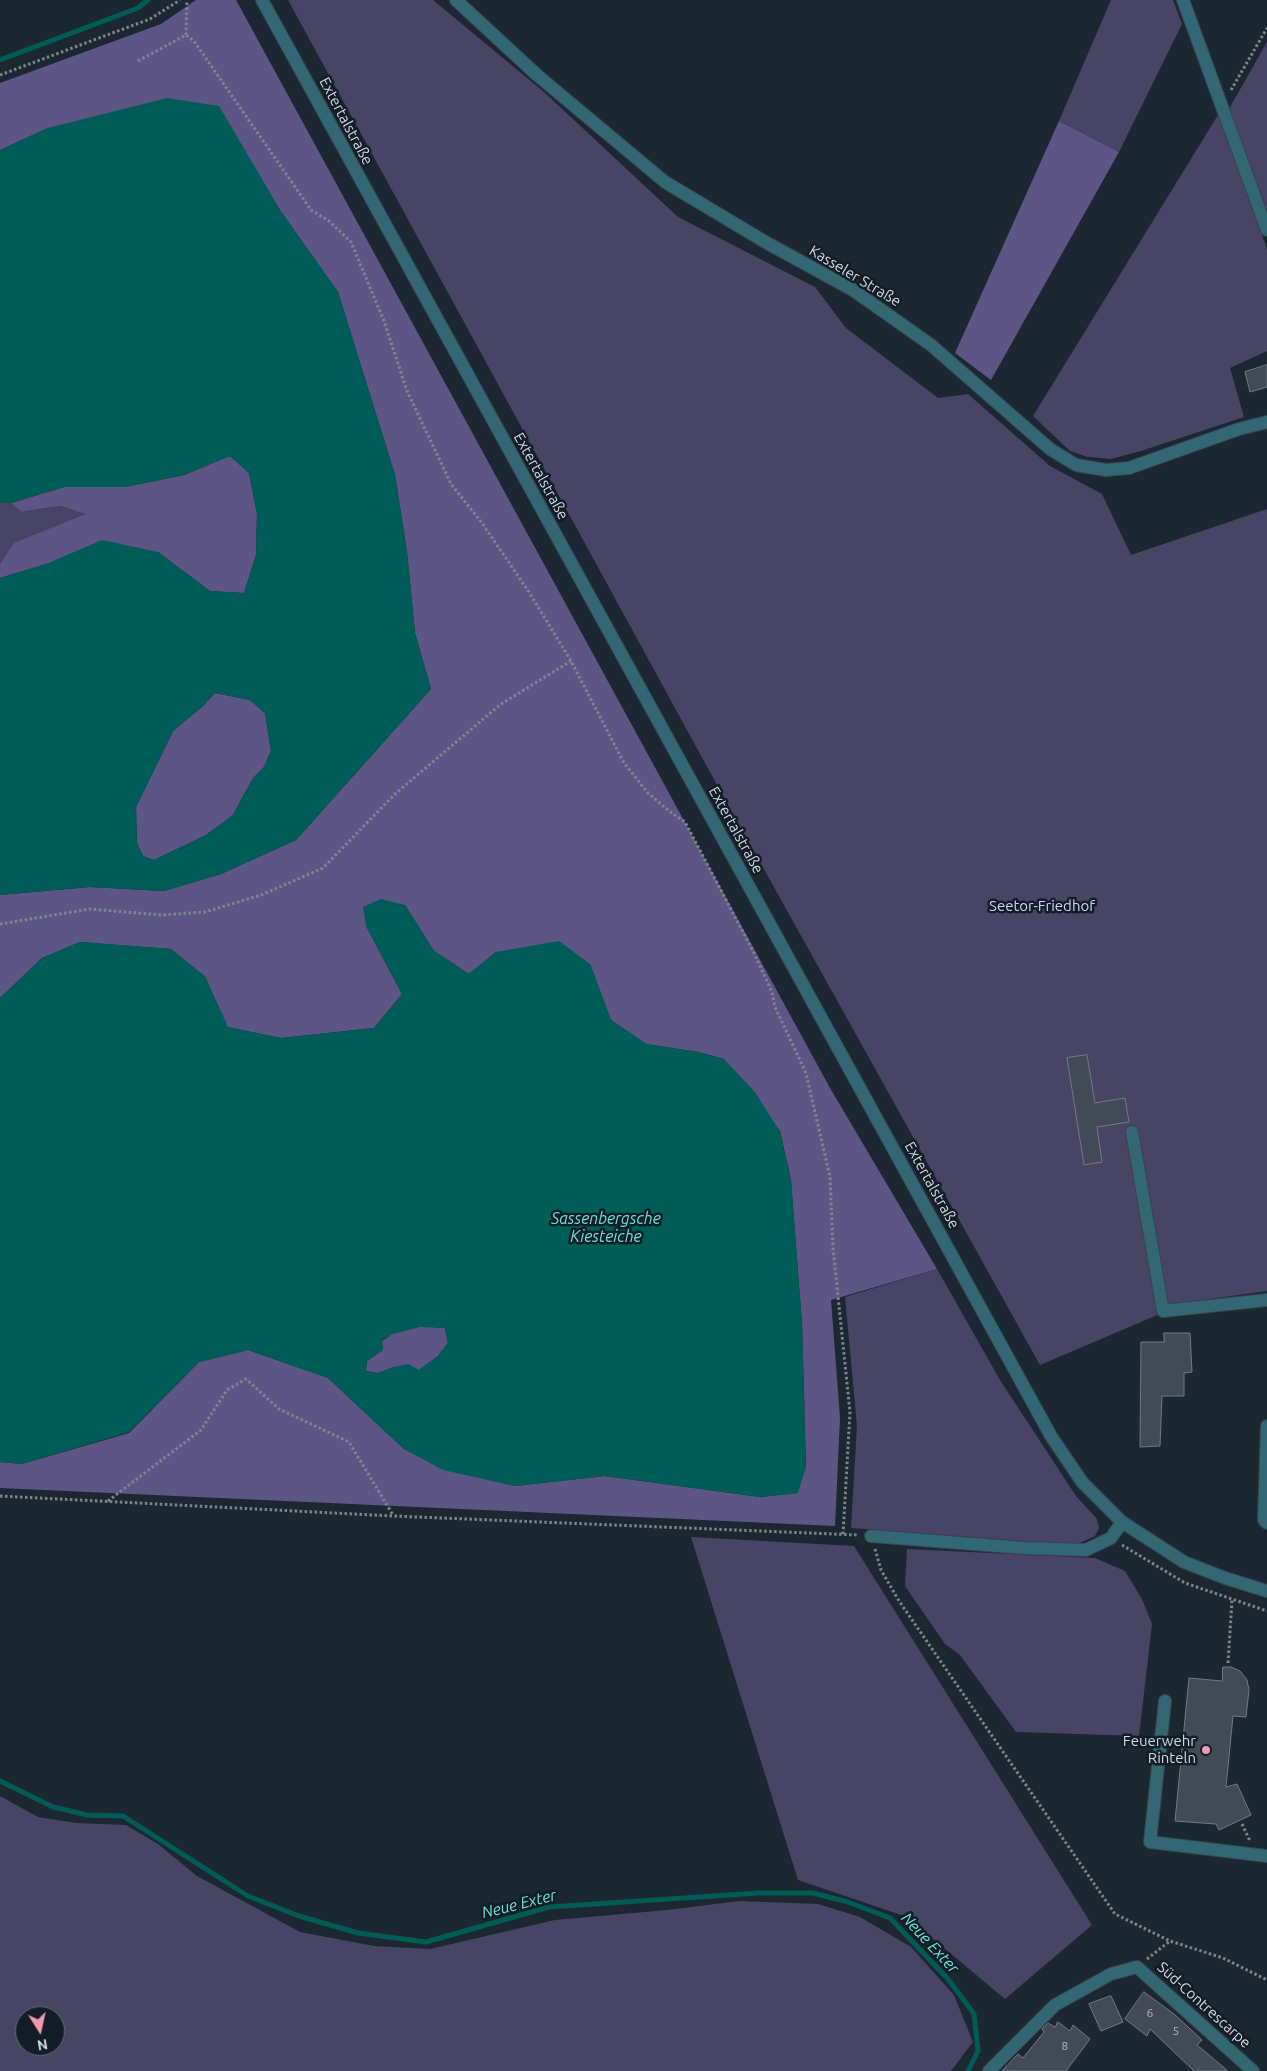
<!DOCTYPE html>
<html>
<head>
<meta charset="utf-8">
<style>
	body { margin:0 }
	#map { position:relative; width:1267px; height:2071px; overflow:hidden; background:#1b2831; font-family:Ubuntu,sans-serif }
	canvas { display:block }
	.north { position:absolute; left:15px; top:2006px; width:50px; height:50px; box-sizing:border-box; background:#111e27; border:1px solid #5f6a71; border-radius:50%; rotate:170deg; font-size:14px; font-weight:700; line-height:20px; text-align:center; color:#d3dbe1 }
	.north::after { content:''; display:block; margin:auto; width:18px; height:22px; background:#f29aad; clip-path:polygon(50% 0,100% 100%,50% 72%,0 100%) }
</style>
</head>
<body>
<div id="map">
<canvas width="1267" height="2071"></canvas>
<div class="north">N</div>
</div>
<script>
const ctx = document.querySelector('canvas').getContext('2d');
ctx.lineJoin = 'round';
function fill(path, color) { ctx.fillStyle = color; ctx.fill(path, 'evenodd'); }
function strokePath(path, color, width, dash) { ctx.strokeStyle = color; ctx.lineWidth = width; ctx.lineCap = dash ? 'butt' : 'round'; ctx.setLineDash(dash || []); ctx.stroke(path); }
function write(font, color, halo, rows, align = 'center') {
  ctx.font = font + ' Ubuntu,sans-serif'; ctx.lineWidth = 5; ctx.setLineDash([]); ctx.textBaseline = 'middle'; ctx.strokeStyle = halo; ctx.fillStyle = color; for (const [text, x, y, turn = 0] of rows) {
    ctx.save(); ctx.translate(x, y); ctx.rotate((+turn || 0) * Math.PI / 180); ctx.textAlign = isNaN(turn) ? turn : align; if (halo) ctx.strokeText(text, 0, 0); ctx.fillText(text, 0, 0); ctx.restore();
  }
}
const green = new Path2D(`
	M288,0H433L544,92L678,217L815,287L846,328L938,398L968,394L1050,466L1102,494L1131,555L1267,509V1291L1188,1302L1040,1365L711,774Z
	M1111,0H1173L1182,24L1119,152L1059,121Z
	M1267,42V210L1229,109Z
	M1218,115L1267,249V351L1230,368L1244,417L1141,451L1111,459L1088,457L1070,451L1033,416Z
	M0,502L11,503L21,512L60,506L85,514L15,543L0,564Z
	M937,1269L1000,1380L1076,1496L1097,1519L1099,1528L1095,1536L1075,1545L851,1528L857,1426L845,1297Z
	M691,1537L854,1546L1092,1925L1005,1999L907,1917L798,1880Z
	M907,1549L1095,1558L1125,1571L1142,1599L1152,1624L1139,1736L1016,1732L960,1655L945,1644L905,1586Z
	M0,1796L38,1817L76,1823L126,1825L158,1844L197,1876L300,1932L374,1946L430,1949L555,1920L667,1910L739,1901L818,1904L860,1917L911,1947L954,1995L973,2042L951,2071H0ZM25,2016H55V2046H25Z`);
const forest = new Path2D(`
	M196,0H236L830,1088L937,1269L831,1300L840,1418L835,1526L0,1488V1462L22,1464L129,1433L199,1362L248,1350L328,1378L404,1449L443,1469L515,1486L605,1476L760,1497L797,1493L806,1466L802,1324L791,1180L780,1131L724,1059L698,1052L646,1044L611,1020L590,964L496,952L469,974L434,951L405,905L366,926L402,994L374,1028L281,1038L227,1027L205,977L171,949L80,942L42,958L0,998V895L90,887L164,891L221,874L296,840L431,689L415,633L407,552L395,475L338,292L282,213L48,128L0,150V83L161,24Z
	M1059,121L1119,152L991,380L955,353Z
	M230,456L249,473L257,514L256,555L244,593L210,591L158,552L46,564L0,578V564L14,543L85,514L60,506L21,512L11,503L64,487H125L184,475Z
	M215,693L250,700L265,713L271,751L264,767L253,778L233,815L206,835L154,860L143,856L137,843L136,807L173,731L203,706Z
	M420,1326L445,1328L448,1343L438,1356L419,1370L394,1367L378,1373L366,1371L367,1361L383,1350L382,1341L392,1334Z`);
const water = new Path2D(`
	M167,98L219,106L282,213L338,292L395,475L407,552L415,633L431,689L296,840L221,874L164,891L90,887L0,895V578L46,564L102,540L158,552L210,591L244,593L256,555L257,514L249,473L230,456L184,475L125,487H64L11,503L0,502V150L48,128ZM215,693L250,700L265,713L271,751L264,767L253,778L233,815L206,835L154,860L143,856L137,843L136,807L173,731L203,706Z
	M381,899L405,905L434,951L469,974L496,952L559,941L590,964L611,1020L646,1044L698,1052L724,1059L755,1092L780,1132L791,1180L802,1324L806,1466L798,1493L760,1497L605,1476L515,1486L443,1470L404,1449L328,1378L248,1350L199,1362L129,1432L22,1464L0,1462V998L42,958L80,942L171,949L205,976L228,1027L281,1038L374,1028L402,994L366,926L363,907ZM420,1327L445,1328L448,1343L438,1356L419,1370L408,1364L394,1367L378,1373L366,1371L367,1361L383,1350L382,1340L392,1334Z`);
const stream = new Path2D(`
	M0,60L138,8L148,0
	M0,1781L53,1807L87,1815L123,1816L248,1896L299,1916L358,1933L426,1942L549,1907L758,1893H813L848,1902L890,1918L948,1979L974,2014L978,2051L968,2071`);
const building = new Path2D(`
	M1267,365V387L1250,392L1245,372Z
	M1087,1055L1095,1103L1125,1098L1129,1122L1097,1127L1102,1162L1084,1165L1067,1058Z
	M1164,1333H1190L1192,1372L1184,1373V1396H1162L1160,1446L1140,1447L1141,1342H1164Z
	M1223,1667H1231L1240,1671L1247,1680L1249,1690L1246,1717L1233,1716L1226,1787L1237,1784L1251,1815L1219,1830L1216,1824L1175,1821L1189,1678L1222,1681Z
	M1144,1992L1174,2014L1202,2040L1197,2045L1228,2071H1194L1150,2029L1147,2036L1125,2019Z
	M1111,1996L1123,2022L1101,2031L1089,2004Z
	M1058,2022L1070,2031L1073,2025L1090,2039L1066,2071H1002L1018,2054L1023,2058L1044,2032L1042,2029L1048,2023L1055,2027Z`);
const path = new Path2D(`
	M186,35L187,0
	M138,61L186,35L194,41L311,210L329,221L351,242L384,321L407,391L451,484L482,523L529,592L571,661L624,763L648,793L669,811L685,822L754,953L772,992L775,1007L806,1073L830,1177L833,1248L850,1412L843,1534
	M0,75L150,19L180,0
	M1231,90L1267,28
	M0,924L90,909L162,915L205,912L261,895L323,868L395,794L501,704L571,661
	M0,1496L393,1516L858,1535
	M108,1501L201,1430L227,1390L246,1379L279,1409L349,1442L393,1515
	M1122,1545L1185,1583L1267,1611
	M875,1549L881,1570L899,1601L1115,1914L1170,1941L1223,1958L1267,1980
	M1228,1663L1232,1600
	M1242,1824L1250,1841
	M1147,1959L1170,1941`);
const minor = new Path2D(`
	M262,0L1051,1436L1082,1482L1122,1522L1184,1562L1225,1578L1267,1591
	M456,0L537,75L665,182L767,243L853,290L931,345L1050,449L1076,465L1106,470L1129,468L1239,429L1267,422
	M1183,0L1267,230
	M1132,1132L1163,1311L1267,1300
	M1267,1426L1264,1520L1267,1523
	M871,1536L1024,1548L1086,1550L1111,1538L1122,1522
	M1165,1701L1150,1842L1267,1856
	M989,2071L1055,2005L1111,1974L1137,1967L1253,2071`);
const markers = [
	[1206,1750,5,"#f29aad"]
];
const numberNames = [
	["6",1150,2013],
	["5",1176,2031],
	["8",1065,2046]
];
const streetNames = [
	["Extertalstraße",346,121,62],
	["Kasseler Straße",855,276,31],
	["Extertalstraße",541,476,61],
	["Extertalstraße",736,830,61],
	["Extertalstraße",932,1185,61],
	["Süd-Contrescarpe",1204,2005,42]
];
const parkNames = [
	["Seetor-Friedhof",1042,906]
];
const poiNames = [
	["Feuerwehr",1196,1741],
	["Rinteln",1196,1758]
];
const waterNames = [
	["Sassenbergsche",606,1219],
	["Kiesteiche",606,1237],
	["Neue Exter",519,1904,-14],
	["Neue Exter",930,1943,47]
];
fill(green, '#484464');
fill(forest, '#5d5685');
fill(water, '#005c57');
strokePath(stream, '#005c57', 5);
fill(building, '#434a57');
strokePath(building, '#717987', 1);
strokePath(minor, '#38454d', 14);
strokePath(path, '#7c868d', 3, [2.5, 2.5]);
strokePath(minor, '#316874', 12);
for (const [x, y, r, color] of markers) { const dot = new Path2D(); dot.arc(x, y, r, 0, 2 * Math.PI); ctx.fillStyle = color; ctx.fill(dot); strokePath(dot, '#111e27', 2); }
write('12px', '#afb7be', null, numberNames);
write('15px', '#d3dbe1', '#111e27', streetNames);
write('15px', '#d6d1ff', '#111e27', parkNames);
write('15px', '#d3dbe1', '#111e27', poiNames, 'right');
write('italic 16px', '#6fe1d8', '#111e27', waterNames);
</script>
</body>
</html>
